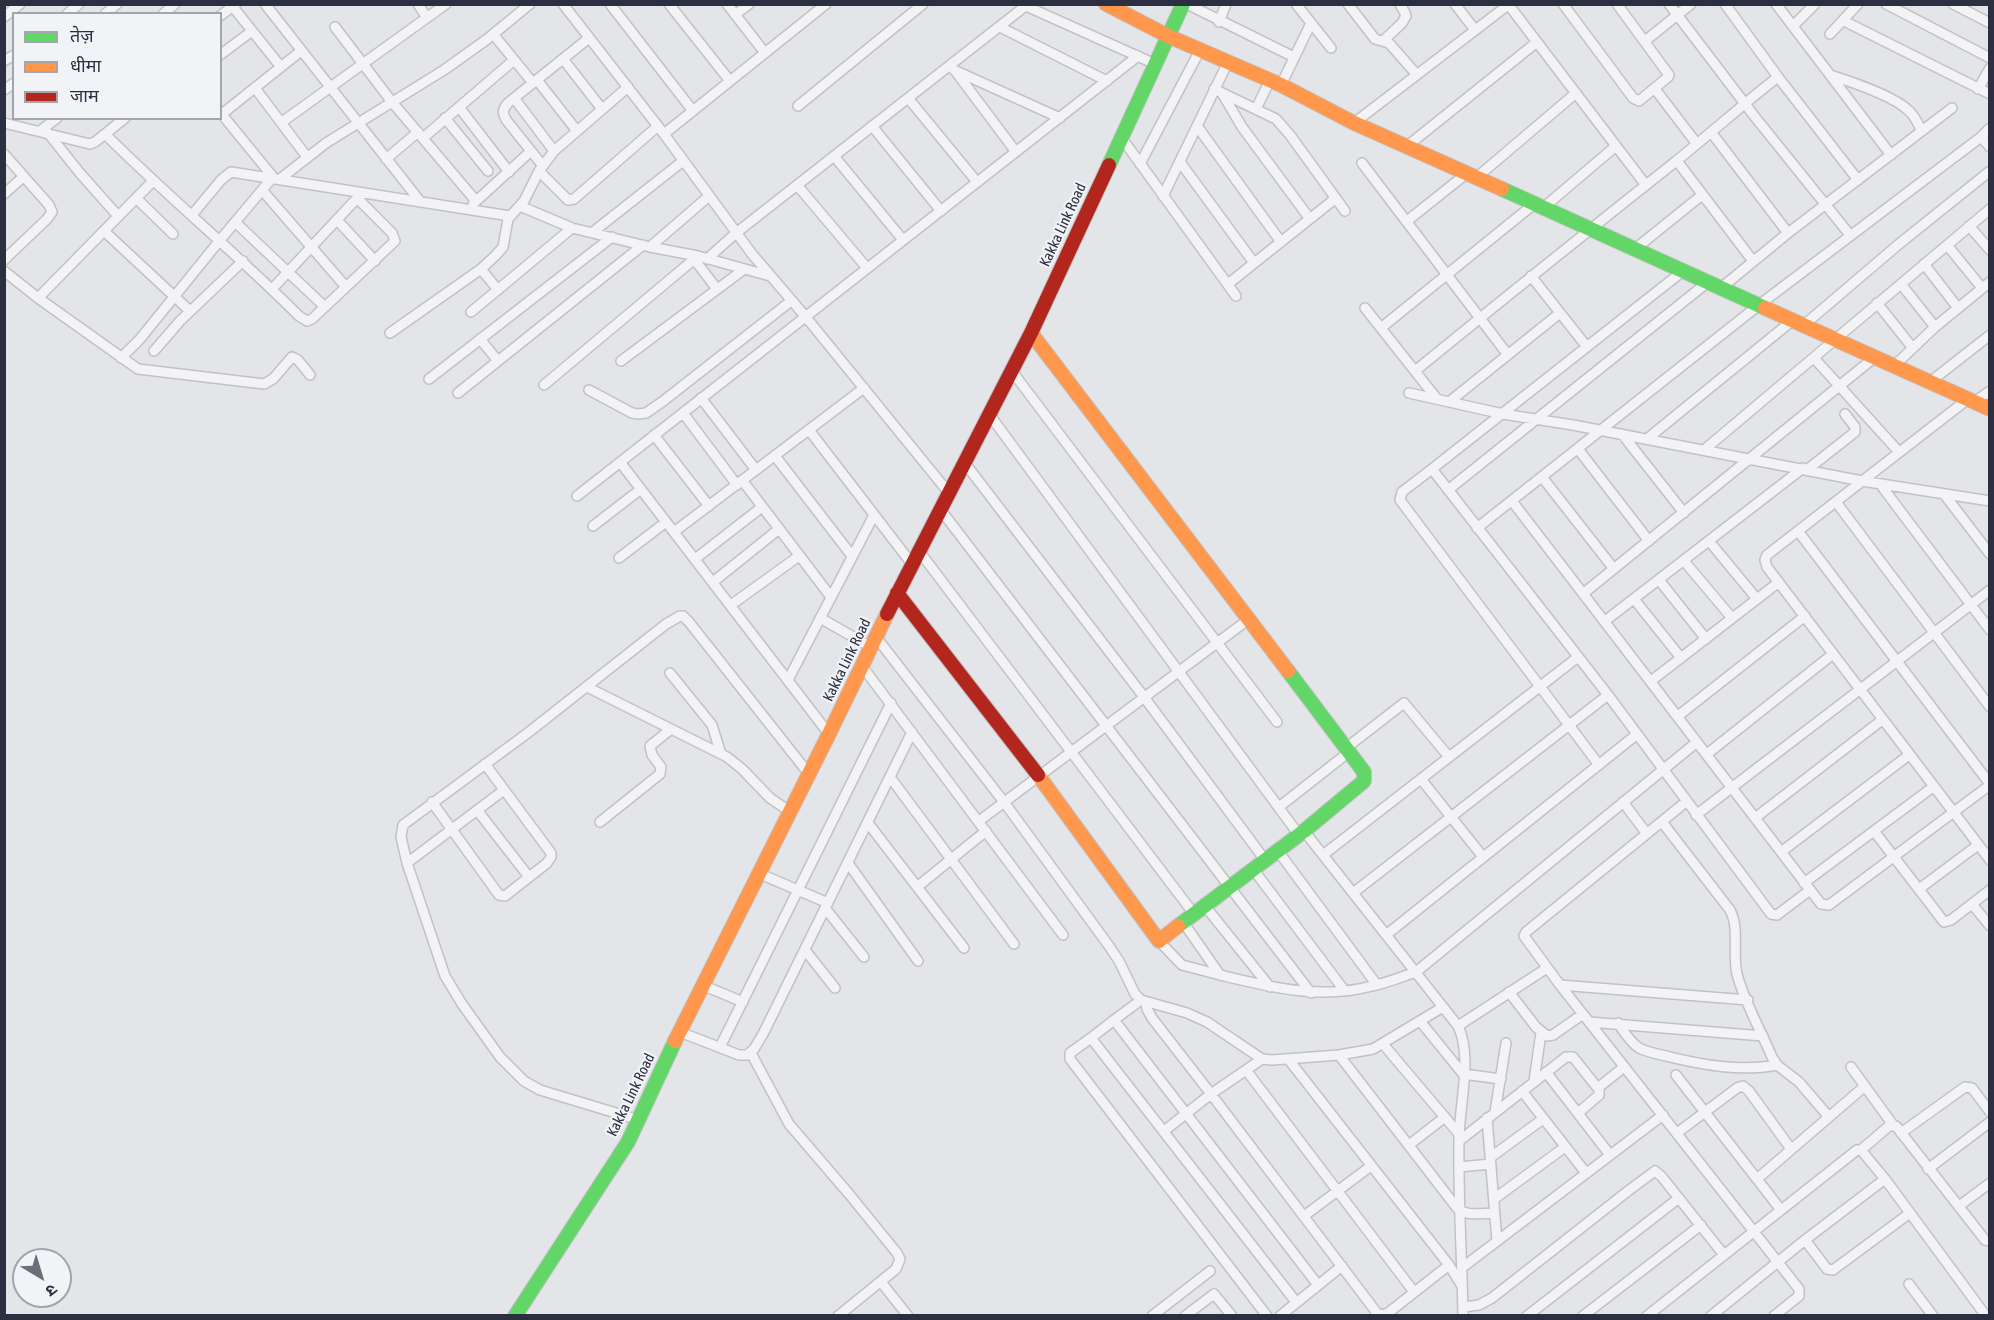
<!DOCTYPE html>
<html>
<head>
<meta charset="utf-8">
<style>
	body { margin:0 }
	#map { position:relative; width:1994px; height:1320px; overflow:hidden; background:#e3e5e8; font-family:"Asap Condensed","Noto Sans Devanagari",sans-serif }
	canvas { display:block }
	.frame { position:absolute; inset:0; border:6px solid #2c2f3f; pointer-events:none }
	.legend { position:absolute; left:12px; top:12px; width:210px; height:108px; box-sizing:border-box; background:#f2f3f7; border:2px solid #a3a5ad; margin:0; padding:8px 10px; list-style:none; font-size:18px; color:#2c2f3f }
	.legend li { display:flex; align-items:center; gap:12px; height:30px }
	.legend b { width:30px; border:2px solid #a3a5ad }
	.north { position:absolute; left:12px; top:1248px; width:60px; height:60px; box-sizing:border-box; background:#f2f3f7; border:2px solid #a3a5ad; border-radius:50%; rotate:142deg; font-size:16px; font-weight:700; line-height:24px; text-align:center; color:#2c2f3f }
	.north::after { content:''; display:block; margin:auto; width:21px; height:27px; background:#6c6f7a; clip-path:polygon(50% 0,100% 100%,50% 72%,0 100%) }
</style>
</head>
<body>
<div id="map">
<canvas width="1994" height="1320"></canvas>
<div class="frame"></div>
<ul class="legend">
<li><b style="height:8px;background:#63d668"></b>तेज़</li>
<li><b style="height:8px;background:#ff974d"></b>धीमा</li>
<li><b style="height:8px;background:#b3261e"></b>जाम</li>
</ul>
<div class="north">उ</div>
</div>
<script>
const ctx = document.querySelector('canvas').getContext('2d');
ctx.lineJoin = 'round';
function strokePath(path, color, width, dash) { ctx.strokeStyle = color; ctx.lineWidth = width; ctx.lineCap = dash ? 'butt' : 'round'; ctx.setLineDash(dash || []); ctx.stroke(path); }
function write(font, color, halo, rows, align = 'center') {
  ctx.font = font + ' "Asap Condensed",sans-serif'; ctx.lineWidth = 4.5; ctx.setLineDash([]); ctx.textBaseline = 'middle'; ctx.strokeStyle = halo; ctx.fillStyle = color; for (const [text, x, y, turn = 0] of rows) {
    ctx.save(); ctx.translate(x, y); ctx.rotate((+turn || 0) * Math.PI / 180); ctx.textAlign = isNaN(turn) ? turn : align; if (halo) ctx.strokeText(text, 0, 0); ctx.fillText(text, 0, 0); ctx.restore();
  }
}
const street = new Path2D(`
	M265,4L419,200
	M418,4L427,18
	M563,4L664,134L752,254L805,316L949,493
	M610,4L693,111
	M669,4L730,81
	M727,4L765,53
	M1187,4L1294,57
	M1296,4L1331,48
	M1348,4L1375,39L1389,43L1417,75
	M1455,4L1475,30
	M1508,4L1645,184
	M1563,4L1633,98L1639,101L1668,77L1669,75L1617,4
	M1669,4L1755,117L1850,235
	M1725,4L1778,77L1858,180
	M1776,4L1891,155
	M1886,4L1990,58
	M1953,4L1990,23
	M1026,6L1155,64
	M233,7L281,67
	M67,14L79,4
	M105,14L117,4
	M163,14L175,4
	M735,15L749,4
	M220,16L236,4
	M4,17L20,4
	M1844,21L1990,94
	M1219,22L1226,4
	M1793,26L1815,4
	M335,27L392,102L476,201
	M1000,27L1107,81
	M493,34L533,83
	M1830,34L1858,4
	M1383,41L1402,23L1406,16L1405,13L1400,4
	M1645,41L1691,4
	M220,55L252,31
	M563,59L602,109
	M4,61L14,55
	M954,70L1060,118
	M956,72L1016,152
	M1830,75C1852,82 1892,95 1908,110C1914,115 1918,123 1921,130
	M537,80L577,131
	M1281,85L1311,23
	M255,88L307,157
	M1214,89L1276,119L1290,135L1345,211
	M1655,89L1697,144
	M1978,89L1990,68
	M4,90L14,83
	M1222,93L1242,127L1310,219
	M514,98L554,151
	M908,98L977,182
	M798,106L923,4
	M459,107L509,172
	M1256,109L1270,80
	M222,114L301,51
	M445,118L488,171
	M282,122L446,4
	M4,123L90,144L95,142L125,118
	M1354,123L1508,5
	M872,126L941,211
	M1197,126L1281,242
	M40,131L57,118
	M1711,132L1788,233L1721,288
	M48,133L79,172L118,216
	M105,134C168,197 236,253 299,316L307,321L312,319L395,241L392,233L357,198
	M664,134L826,4
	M1121,137L1236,296
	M1981,137L1990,147
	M423,138L514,60
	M1406,147L1537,42
	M4,154L49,205L52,212L47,219L4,260
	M834,156L903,240
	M386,159L418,132
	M1677,161L1753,261
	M1180,162L1254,263
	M1362,163L1508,355
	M1140,164L1200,50
	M543,166L507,121C502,113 502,110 508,103L589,38
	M539,171L568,200L574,199L658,126
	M1476,178L1576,93
	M280,179L326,143L444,70L486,40L530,4
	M797,185L867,268
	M262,190L346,287
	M4,194L23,177
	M1163,196L1228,62
	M136,198L173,234
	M473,204L531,151
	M520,206L572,228L650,247L698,256L770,276
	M1543,208L1616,146
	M192,215L221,180L231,172L510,216
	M337,220L375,261
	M1407,221L1466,174
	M235,222L325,307
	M1969,226L1990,250
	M104,231L190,311
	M593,232L683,161
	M1788,233L1952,108
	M1947,245L1982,288
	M650,247L709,196
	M1635,249L1702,195
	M694,259L717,289
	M707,259L736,233L1028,4
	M1924,264L1958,308
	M481,269L498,290
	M4,271L38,298L138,369L264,384L273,379L292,357L298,360L310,375
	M1683,271L1432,469L1608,695L1771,914L1777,915L1810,890
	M1531,276L1587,347
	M1228,284L1336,198
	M1901,284L1935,327
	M272,289L360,195
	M38,298L153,181
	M1877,303L1912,347
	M1365,308L1437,399
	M471,312L572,228
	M1804,325L1899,244L1990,171
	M1381,328L1534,204
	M390,333L481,269L496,255L503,247L508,219L524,201L539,171L554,151L628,87
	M480,339L498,361
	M154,351L180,321L243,261
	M121,358L140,339L220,240L273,177L220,112
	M1814,358L1899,452
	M621,361L743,270
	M1894,366L1935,327L1990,282
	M1011,370L1277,722
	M1415,371C1502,300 1588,231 1675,162C1710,134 1743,104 1778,77
	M429,379L612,237
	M1930,382L1990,335
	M544,385L698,256
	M589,390L632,413L638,414L646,413L662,402L791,301
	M458,393L643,245
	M1409,393L1503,414L1573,425L1862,481L1990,501
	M701,398L756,470
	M1968,399L1767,555L1765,560L1767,567L1990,860
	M1449,402L1560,313
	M1974,402L1990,391
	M683,413L737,485
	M989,414L1299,835
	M809,430L912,564
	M1622,434L1684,513
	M654,435L709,506
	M1647,439L1793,320
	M1578,449L1649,541
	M1704,450L1990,209
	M775,456L852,556
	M620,462L829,734
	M964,462L1144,697L1265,860
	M1432,469L1402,492L1400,500L1599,765
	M1808,469L1855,432V427L1845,414
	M1542,477L1614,569
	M742,480L831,597
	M1880,484L1990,630
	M1448,490L1708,282
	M1944,494L1990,554
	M577,496L1138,56
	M1512,501L1821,904L1829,905L1990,785
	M1836,502L1990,707
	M940,509L1311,993
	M593,526L641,489
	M1477,528L1759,305L1981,137L1990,128
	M1798,531L1990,784
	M674,532L864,388
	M1709,541L1757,599
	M919,551L1194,914
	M619,558L666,522
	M695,559L762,507
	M1684,561L1732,618
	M1659,580L1706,639
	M713,582L779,529
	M1584,593L1875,357
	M1634,599L1681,658
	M731,605L799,556
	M820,618L871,647
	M1605,621L1803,468
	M876,637L1004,802L1109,946L1119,961L1135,994L1141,1000L1187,1013L1207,1022L1262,1059L1272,1060L1339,1055L1373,1049L1443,1007
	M862,666L1063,935
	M670,673L712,725L721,754
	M788,680L874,515
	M1651,681L1779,582
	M587,687L727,757L742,769L770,798L789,811
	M1678,716L1805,616
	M1346,748L1404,703L1449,757
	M1707,754L1833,654
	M890,777L1014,944
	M1421,779L1483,857
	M1687,801L1526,932L1524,936L1560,985L1799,1289V1296L1774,1316
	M432,802L499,895L505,896L547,863L551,857V853L485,764
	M1623,802L1647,834
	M1279,807L1349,752
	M477,810L529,877
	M1696,815L1990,590
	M1755,818L1882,720
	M979,821L1249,619
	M600,822L660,774L661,767L652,755L650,746L671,729
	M1662,822L1730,910C1740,929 1732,953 1737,974C1743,999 1762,1033 1772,1057L1777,1065L1799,1082L1829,1117
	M868,823L964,948
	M1304,831L1458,1026C1473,1057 1459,1105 1459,1140C1458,1198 1462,1257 1463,1316
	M1874,831L1944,922L1951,920L1990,890
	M1278,851L1377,985
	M1781,852L1909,755
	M1323,855L1578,657
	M407,863L504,790
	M848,863L918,961
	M1253,869L1344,990
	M758,873L828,903
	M1804,883L1933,787
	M917,887L986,831
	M1919,889L1978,845
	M1353,893L1608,695
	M1972,904L1990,926
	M1205,906L1270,987
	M825,908L864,957
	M1386,935L1636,735
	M1159,941L1182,965L1220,975L1183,922
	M805,950L835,988
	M1220,975C1270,987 1320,1000 1372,986C1387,983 1401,977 1416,972L1697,742
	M702,985L743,1002
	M1560,985L1748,1000
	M1509,992L1536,1027L1547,1036L1553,1035L1583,1014
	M1141,1000L1114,1020L1318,1285
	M1146,1003L1147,1009L1152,1018L1211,1094L1377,1313L1382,1315L1388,1313L1449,1265
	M1114,1020L1091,1038L1296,1302
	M1420,1021L1463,1074L1501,1079
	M1589,1022L1763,1036
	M1618,1023C1624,1032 1630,1042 1639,1048C1647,1052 1657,1054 1666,1056C1702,1065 1741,1072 1777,1065
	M1458,1026L1547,968
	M680,1032L739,1055H747L754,1049L763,1034L912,732
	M1091,1038L1070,1053V1059L1267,1316
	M1383,1044L1459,1134
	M720,1047L891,703
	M751,1053L789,1124L849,1194L897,1253L900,1259L896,1269L838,1316
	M1339,1055L1457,1208C1466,1217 1483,1213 1495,1213
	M1289,1060L1449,1265L1462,1286
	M1851,1067L1893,1125
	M1246,1070L1414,1292
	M1546,1072L1610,1155
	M1676,1075L1781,1210
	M1534,1081L1541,1033
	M1522,1091L1586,1173
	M1495,1112L1506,1043
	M1578,1113L1599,1095V1087
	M1487,1118L1497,1241
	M639,1120L540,1090L524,1081L500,1057L462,1004L445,976L407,863L401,837L403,825L529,732L666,624L680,616H683L689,622L809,774
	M1164,1131L1211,1094L1262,1059
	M1677,1133L1737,1088L1743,1086L1749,1091L1791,1149
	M1901,1133L1965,1087L1972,1088L1990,1112
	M1459,1141L1566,1057H1573L1596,1086L1599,1087L1624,1067
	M1409,1145L1445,1117
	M1861,1150L1889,1126H1896L1985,1240L1990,1241
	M1491,1157L1543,1119
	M1459,1167L1491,1164
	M1928,1169L1990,1122
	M1757,1179L1865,1086
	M1494,1199L1565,1147
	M1959,1206L1990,1183
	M1304,1216L1371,1166
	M1805,1240L1827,1269L1833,1270L1910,1213
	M1463,1267L1663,1115
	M881,1282L908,1316
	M1909,1284L1933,1316
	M1463,1307L1479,1305L1492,1298L1628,1191L1655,1171L1662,1177L1724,1255
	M1152,1316L1210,1271
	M1185,1316L1214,1294L1232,1316
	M1280,1316L1342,1266
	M1527,1316L1679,1198
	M1583,1316L1701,1225
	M1647,1316L1857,1150H1861L1885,1179L1986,1316
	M1711,1316L1805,1240L1885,1179`);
const fast = new Path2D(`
	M1109,165L1183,4
	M1502,189L1765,308
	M1178,926L1304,831L1364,781V772L1288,671
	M515,1316L628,1142L675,1041`);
const slow = new Path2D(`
	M1106,4L1168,36L1281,85L1354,123L1502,189
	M1765,308L1990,409
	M1031,333L1288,671
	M1038,775L1159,941L1178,926
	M675,1041L829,734L887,614`);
const jam = new Path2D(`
	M897,593L1038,775
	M887,614L1031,333L1109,165`);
const streetNames = [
	["Kakka Link Road",1063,225,-65],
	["Kakka Link Road",847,660,-64],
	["Kakka Link Road",631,1095,-64]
];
strokePath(street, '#c0c2c4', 12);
strokePath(fast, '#c0c2c4', 16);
strokePath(slow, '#c0c2c4', 16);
strokePath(jam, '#c0c2c4', 16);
strokePath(street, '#f3f3f5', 9);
strokePath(fast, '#63d668', 14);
strokePath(slow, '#ff974d', 14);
strokePath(jam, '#b3261e', 14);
write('15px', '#2c2f3f', '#f2f3f7', streetNames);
</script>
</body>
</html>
